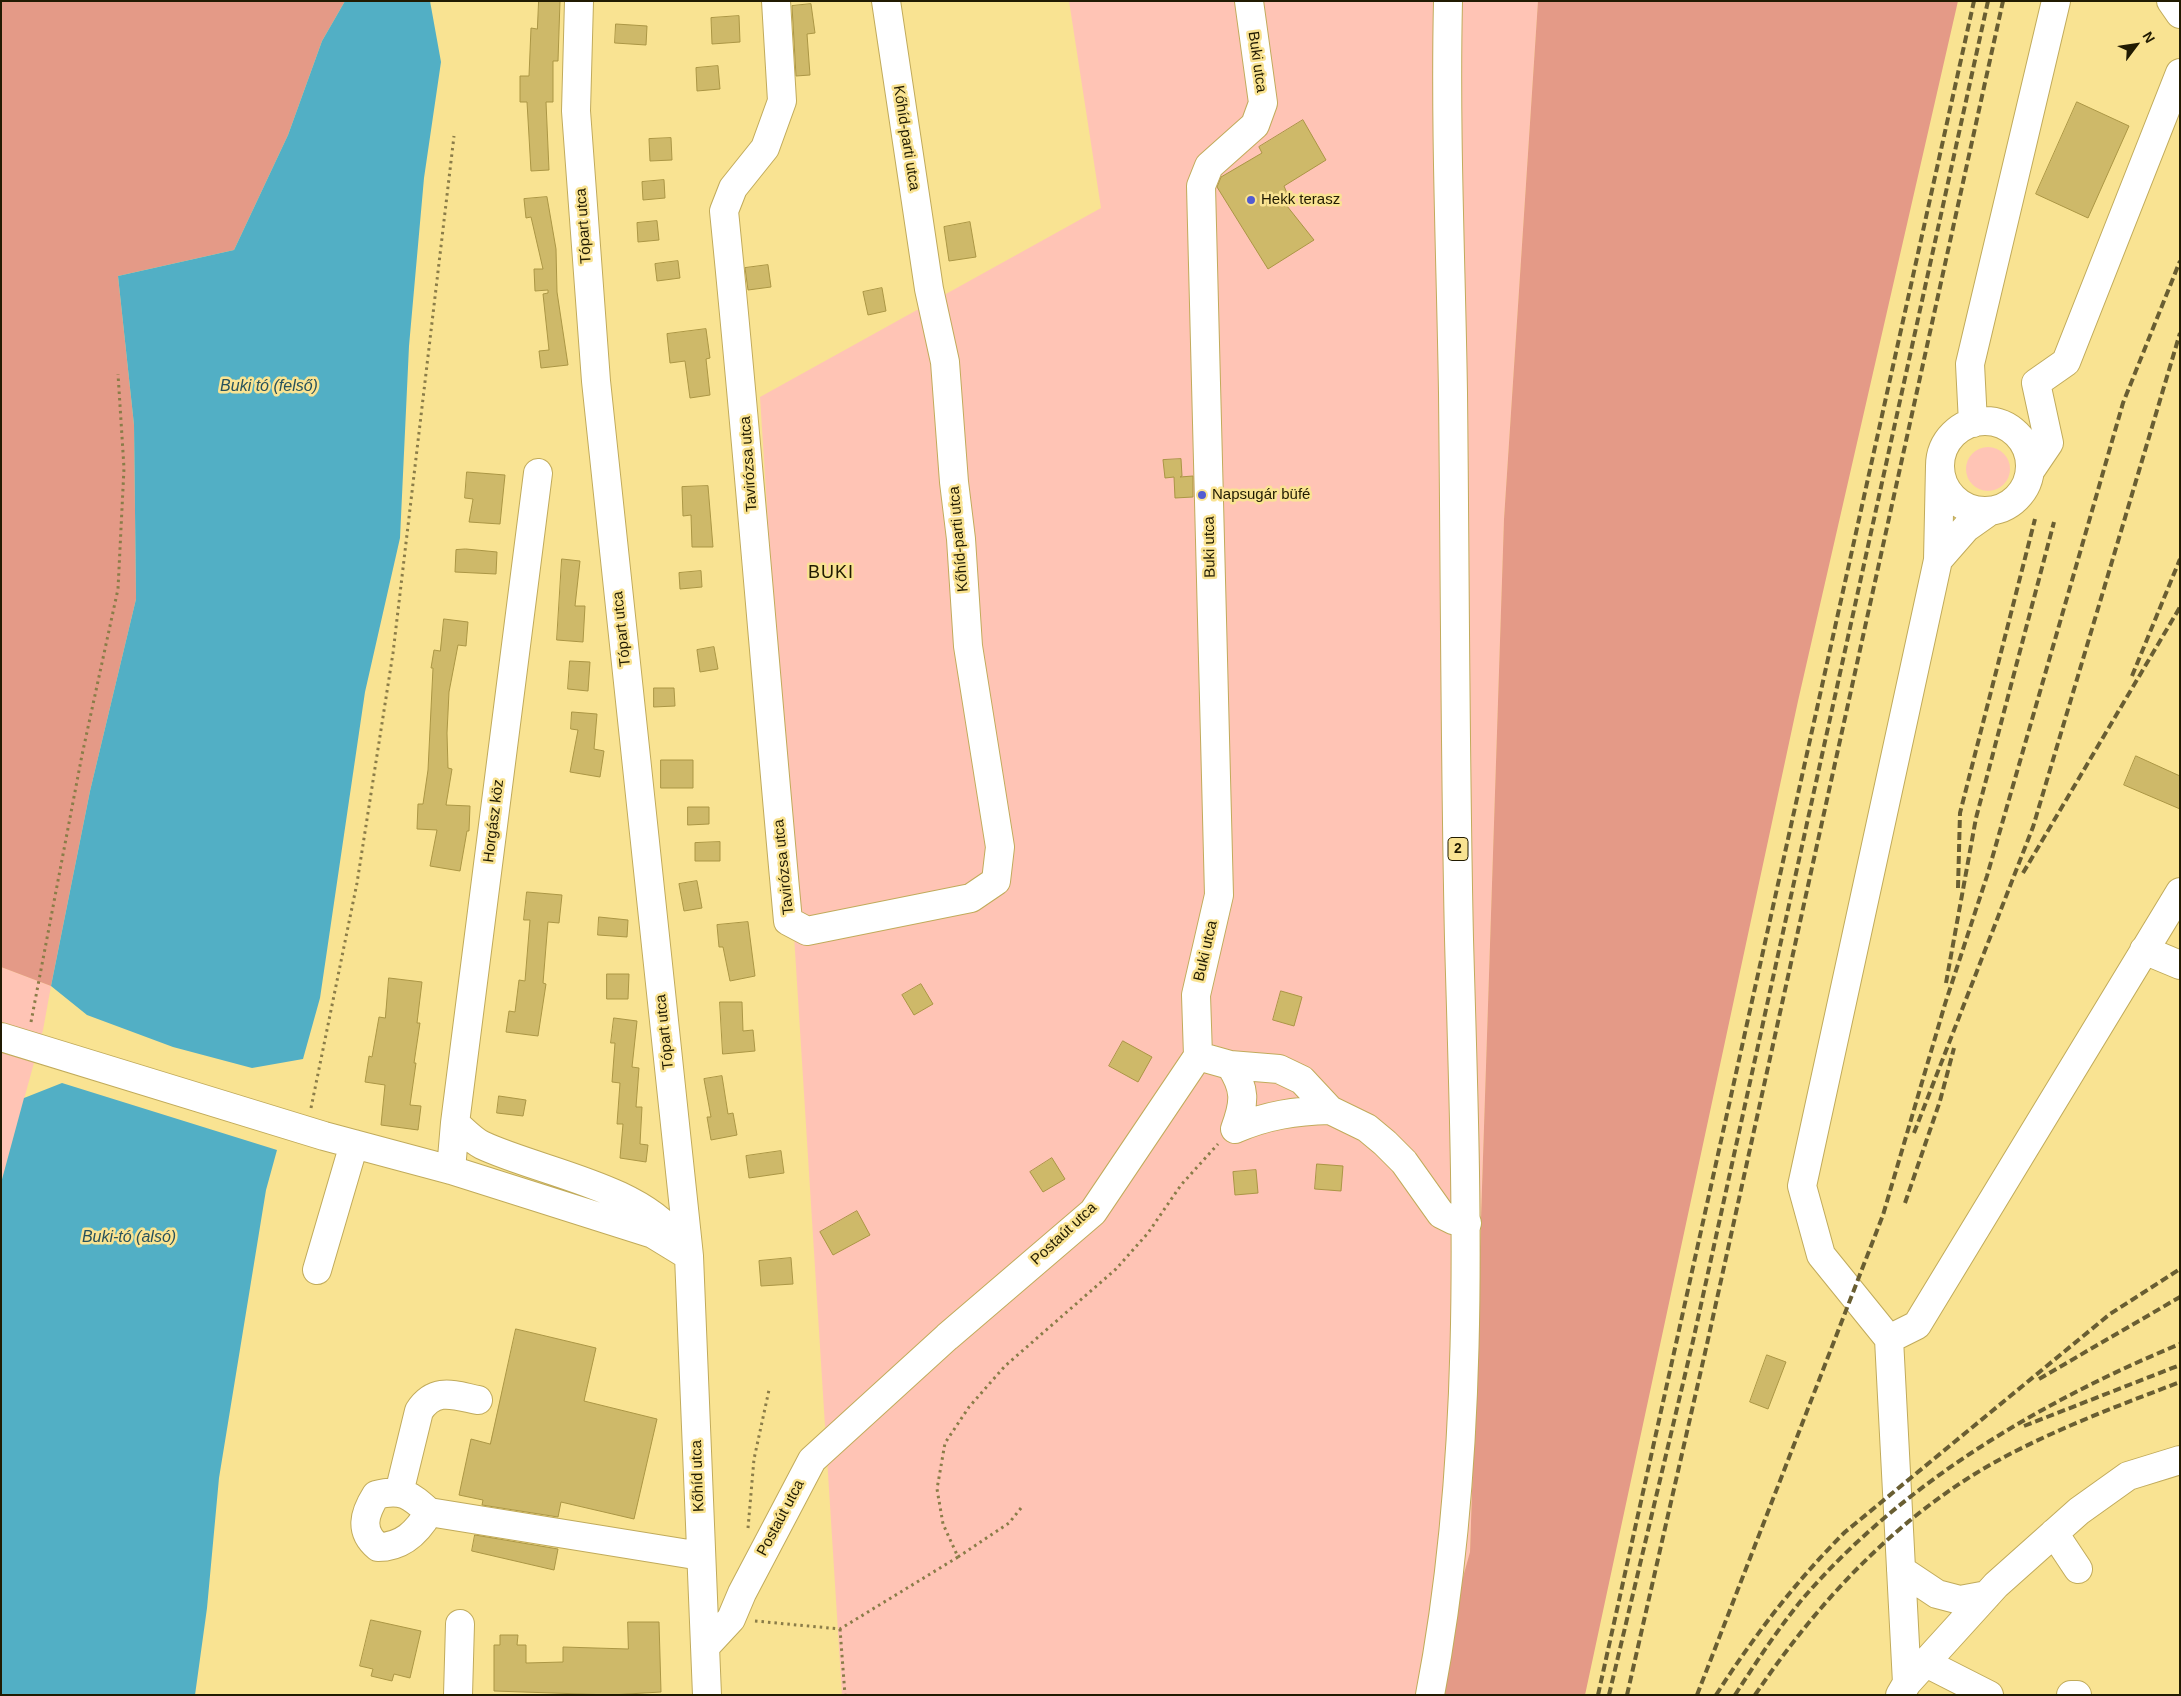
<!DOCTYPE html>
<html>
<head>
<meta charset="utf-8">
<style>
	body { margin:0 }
	#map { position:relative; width:2181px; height:1696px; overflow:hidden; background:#f9e392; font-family:Helvetica,sans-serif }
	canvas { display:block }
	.frame { position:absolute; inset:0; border:2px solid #211b02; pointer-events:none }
	.north { position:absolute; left:2111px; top:20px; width:50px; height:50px; -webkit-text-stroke:4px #f9e392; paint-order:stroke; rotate:59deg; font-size:14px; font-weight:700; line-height:20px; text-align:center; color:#211b02 }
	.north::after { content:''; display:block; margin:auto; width:18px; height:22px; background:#211b02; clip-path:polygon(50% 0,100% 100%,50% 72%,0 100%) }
</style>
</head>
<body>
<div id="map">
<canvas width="2181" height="1696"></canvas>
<div class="frame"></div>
<div class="north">N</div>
</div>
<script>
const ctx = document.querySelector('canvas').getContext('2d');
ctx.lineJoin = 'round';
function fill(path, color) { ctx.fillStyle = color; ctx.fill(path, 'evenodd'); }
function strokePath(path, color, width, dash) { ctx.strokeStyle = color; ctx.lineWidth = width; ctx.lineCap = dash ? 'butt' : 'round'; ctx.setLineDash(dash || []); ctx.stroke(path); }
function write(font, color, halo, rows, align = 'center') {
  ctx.font = font + ' Helvetica,sans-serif'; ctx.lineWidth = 5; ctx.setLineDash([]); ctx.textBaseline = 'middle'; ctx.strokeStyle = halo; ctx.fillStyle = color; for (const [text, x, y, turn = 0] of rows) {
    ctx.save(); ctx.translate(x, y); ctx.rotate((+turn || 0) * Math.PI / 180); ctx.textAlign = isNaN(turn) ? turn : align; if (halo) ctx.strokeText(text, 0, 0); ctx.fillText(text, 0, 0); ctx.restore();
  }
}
const green = new Path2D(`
	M1069,1H1538L1504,519L1470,1552L1430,1695H842L760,397L1101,208Z
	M1966 469a22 22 0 1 1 44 0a22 22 0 1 1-44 0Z
	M1,967L51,986L43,1030L1,1183Z`);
const forest = new Path2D(`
	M1,1H345L322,41L288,135L234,250L118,276L134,425L136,599L90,791L51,986L1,967Z
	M1538,1H1958L1798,701L1585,1695H1430L1470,1552L1504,519Z`);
const water = new Path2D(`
	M345,1H430L441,62L424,178L409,346L400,538L365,692L320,998L303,1059L252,1068L173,1047L87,1015L51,986L90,791L136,599L134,425L118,276L234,250L288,135L322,41Z
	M62,1083L277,1150L266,1190L219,1478L207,1608L195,1695H1V1183L24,1098Z`);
const building = new Path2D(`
	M539,1H560L558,61H553V102H546L549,170L531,171L527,102H520V76H529L531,28L537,29Z
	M811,4L815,33L807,34L810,75L796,76L792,6Z
	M739,16L740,42L712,44L711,18Z
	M616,24L647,26L646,45L615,43Z
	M718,66L720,89L697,91L696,68Z
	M2077,102L2129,126L2088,218L2036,194Z
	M1303,120L1326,160L1284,186L1289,198L1283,201L1314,240L1268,269L1217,187L1221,177L1262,153L1259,147Z
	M671,138L672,160L650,161L649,139Z
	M664,180L665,198L643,200L642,182Z
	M547,197L556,249L557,292L568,365L541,368L539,351L549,350L543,294L548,293V290L535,291L534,269H543L531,217L526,218L524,199Z
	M657,221L659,240L638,242L637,223Z
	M970,222L976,257L949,261L944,227Z
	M678,261L680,278L657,281L655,264Z
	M768,265L771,287L748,290L745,268Z
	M882,288L886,311L868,315L863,292Z
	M706,329L710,358L706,359L710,395L690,398L685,361L670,363L667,334Z
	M1181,459L1182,476L1180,477L1193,476V497L1175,498L1174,477L1165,478L1163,460Z
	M467,472L505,475L500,524L469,522L473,499L465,498Z
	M708,486L713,547H692L691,515L683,516L682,487Z
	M466,549L497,552L496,574L455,572L456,550Z
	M562,559L580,561L575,606H585L583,642L557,640Z
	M701,571L702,587L680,589L679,573Z
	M444,619L468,622L466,646L458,645L449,692L447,733L448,768L452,769L446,805L470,806L469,831H467L460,871L430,866L437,830L417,829L418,804H423L428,770L433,668H431L434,650L440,651Z
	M714,647L718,669L700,672L697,650Z
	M570,661L590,662L588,691L568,689Z
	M654,688H674L675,706L654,707Z
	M572,712L597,714L594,749L604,751L600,777L570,772L578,730L571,729Z
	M2136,756L2180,776V809L2124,785Z
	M661,760H693V788H661Z
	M688,807H709V824L688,825Z
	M720,842V861H695V843Z
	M697,881L702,908L684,911L679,884Z
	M527,892L562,895L559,923L548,922L543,983L546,984L538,1036L506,1032L509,1011L515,1012L519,980L525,981L530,920H524Z
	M599,917L628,920L627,937L598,935Z
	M748,922L755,976L730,981L723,947H719L717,925Z
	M607,974H629L628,999H607Z
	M389,978L422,982L417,1023H420L414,1063H416L410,1105L421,1106L418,1130L381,1125L385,1085L365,1082L369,1056L372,1057L379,1017L385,1018Z
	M921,984L933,1004L914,1015L902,995Z
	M1281,991L1302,997L1294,1026L1273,1020Z
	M720,1002H742L743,1031L753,1030L755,1051L723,1054Z
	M614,1018L637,1021L632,1067L639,1068L636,1107H642L640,1144L648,1145L646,1162L620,1158L623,1124H617L620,1083L612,1082L615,1043H611Z
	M1123,1041L1152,1057L1138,1082L1109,1066Z
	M722,1076L728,1114L733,1113L737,1135L711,1140L707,1117H711L704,1079Z
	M499,1096L526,1100L523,1116L497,1113Z
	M781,1151L784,1173L749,1178L746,1156Z
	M1052,1158L1065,1179L1043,1192L1030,1172Z
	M1317,1164L1343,1166L1341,1191L1315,1189Z
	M1256,1170L1258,1193L1235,1195L1233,1172Z
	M857,1211L870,1235L833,1255L820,1232Z
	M791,1258L793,1284L761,1286L759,1261Z
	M516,1329L596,1348L584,1401L657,1419L634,1519L561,1502L558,1517L482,1505L483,1500L459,1495L471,1439L490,1444Z
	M1767,1355L1786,1362L1768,1409L1750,1402Z
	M475,1535L558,1549L554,1570L472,1551Z
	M371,1620L421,1631L410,1678L394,1674L392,1681L371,1676L373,1669L360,1666Z
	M628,1622H659L661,1692L611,1695L494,1691V1645H500V1635H518L517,1645H526V1663L563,1662V1647L628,1649Z`);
const path = new Path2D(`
	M31,1022L82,755L118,589L124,468L118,374
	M311,1108L357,883L393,653L454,136
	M1021,1508L1009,1523L958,1557L943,1524L937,1489L945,1443L969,1407L1005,1366L1116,1269L1148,1233L1181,1185L1218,1144
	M748,1528L754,1459L769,1390
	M755,1621L840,1629L958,1557
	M840,1629L845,1695`);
const minor = new Path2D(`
	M579,1L576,111L596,381L689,1256L707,1695
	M776,1L782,101L765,148L733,188L724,211C748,447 766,684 788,921L807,931L971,898L996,881L1000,847L968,646L961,539L954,482L945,362L929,289L886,1
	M2171,1L2180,14
	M1940 466a45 45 0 1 1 90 0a45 45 0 1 1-90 0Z
	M1973,423L1970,364L2056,1
	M2030,471L2049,443L2036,383L2066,362L2180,73
	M1938,560L1966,528L1990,511
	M2144,950L2180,965
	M1,1037L324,1136L451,1170L653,1234L689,1256
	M1198,1056L1196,995L1219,895L1201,186L1209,166L1255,125L1263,103L1249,1
	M1198,1056L1230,1065L1279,1069L1302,1080L1330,1110L1367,1128L1385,1143L1404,1162L1441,1214L1453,1220L1467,1223
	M1230,1065C1246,1089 1245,1102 1235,1129
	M455,1123C463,1130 472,1140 482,1145C537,1171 640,1187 676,1238
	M1235,1129C1267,1115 1296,1111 1330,1110
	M451,1170L455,1123L538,473
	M317,1270L354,1144
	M1889,1339L1917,1325L2180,892
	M399,1493L419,1411C435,1387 453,1395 478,1400
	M429,1512C417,1533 402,1547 378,1547C359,1531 364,1514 376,1495C402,1488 410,1495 429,1512L701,1556
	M2054,1533L2078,1569
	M1901,1570L1937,1594L1960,1600L1987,1595
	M705,1647L731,1619L742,1593L812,1460L947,1337L1093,1212L1198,1056
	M1926,1663L1989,1695
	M1907,1683L1996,1585L2079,1511L2128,1476L2180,1460
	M458,1695L460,1624
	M1900,1695L1907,1683L1889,1339L1821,1255L1802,1186L1938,560L1940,466
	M2071,1695H2077`);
const major = new Path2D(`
	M1430,1695C1478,1446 1466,1190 1459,939C1455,757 1455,575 1453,393C1451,263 1445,132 1448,1`);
const rail = new Path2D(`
	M2132,676L2180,559
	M2023,873L2180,607
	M1958,888L1960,813L2035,519
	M1946,983L1976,818L2054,522
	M1914,1133L2033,827L2180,333
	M1905,1203L1940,1101L1954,1048
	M2039,1379L2180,1297
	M2024,1426L2180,1365
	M1598,1695L1974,1
	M1609,1695L1693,1341L1988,1
	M1627,1695L1707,1344L2003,1
	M1697,1695L1883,1215L1945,1004L1987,876L2123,403L2180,261
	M1716,1695C1754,1636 1795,1582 1845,1532L2110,1314L2180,1269
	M1735,1695C1757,1661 1779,1627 1805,1596C1904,1482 2042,1401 2180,1344
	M1755,1695C1822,1596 1905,1508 2012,1453C2066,1425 2123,1404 2180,1382`);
const markers = [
	[1251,200,5,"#525cd2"],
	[1202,495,5,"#525cd2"]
];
const shields = [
	[1458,849,20]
];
const shieldNames = [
	["2",1458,849]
];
const streetNames = [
	["Buki utca",1257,62,82],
	["Kőhíd-parti utca",906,138,81],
	["Tópart utca",584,226,-94],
	["Tavirózsa utca",749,464,-94],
	["Kőhíd-parti utca",959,539,-95],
	["Buki utca",1210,547,-91],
	["Tópart utca",622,629,-96],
	["Horgász köz",494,821,-83],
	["Tavirózsa utca",784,867,-96],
	["Buki utca",1206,951,-77],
	["Tópart utca",665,1032,-96],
	["Postaút utca",1064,1234,-43],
	["Kőhíd utca",698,1476,-92],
	["Postaút utca",781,1518,-62]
];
const poiNames = [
	["Hekk terasz",1261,200],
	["Napsugár büfé",1212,495]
];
const waterNames = [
	["Buki tó (felső)",269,387],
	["Buki-tó (alsó)",129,1238]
];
const quarterNames = [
	["BUKI",831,573]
];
fill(green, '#ffc4b5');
fill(forest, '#e49a87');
fill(water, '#52afc5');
fill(building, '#ceb969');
strokePath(building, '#ab9645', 1);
strokePath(minor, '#c1ab5b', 30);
strokePath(major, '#c1ab5b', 30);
strokePath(path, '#8a7c48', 3, [2.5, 4]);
strokePath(minor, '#fff', 28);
strokePath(major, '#fff', 28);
strokePath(rail, '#695e32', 4, [8, 4]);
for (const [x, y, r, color] of markers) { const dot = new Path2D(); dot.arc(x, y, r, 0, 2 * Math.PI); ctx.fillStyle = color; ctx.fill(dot); strokePath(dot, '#f9e392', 2); }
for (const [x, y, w] of shields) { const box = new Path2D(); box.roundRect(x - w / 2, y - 11.5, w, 23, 4); ctx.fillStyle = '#f9e392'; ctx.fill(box); strokePath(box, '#211b02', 1); }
write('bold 14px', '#211b02', null, shieldNames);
write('15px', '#211b02', '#f9e392', streetNames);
write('15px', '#211b02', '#f9e392', poiNames, 'left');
write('italic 16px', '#27515b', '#f9e392', waterNames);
ctx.letterSpacing = '1px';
write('18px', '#211b02', '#f9e392', quarterNames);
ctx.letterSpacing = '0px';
</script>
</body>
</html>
